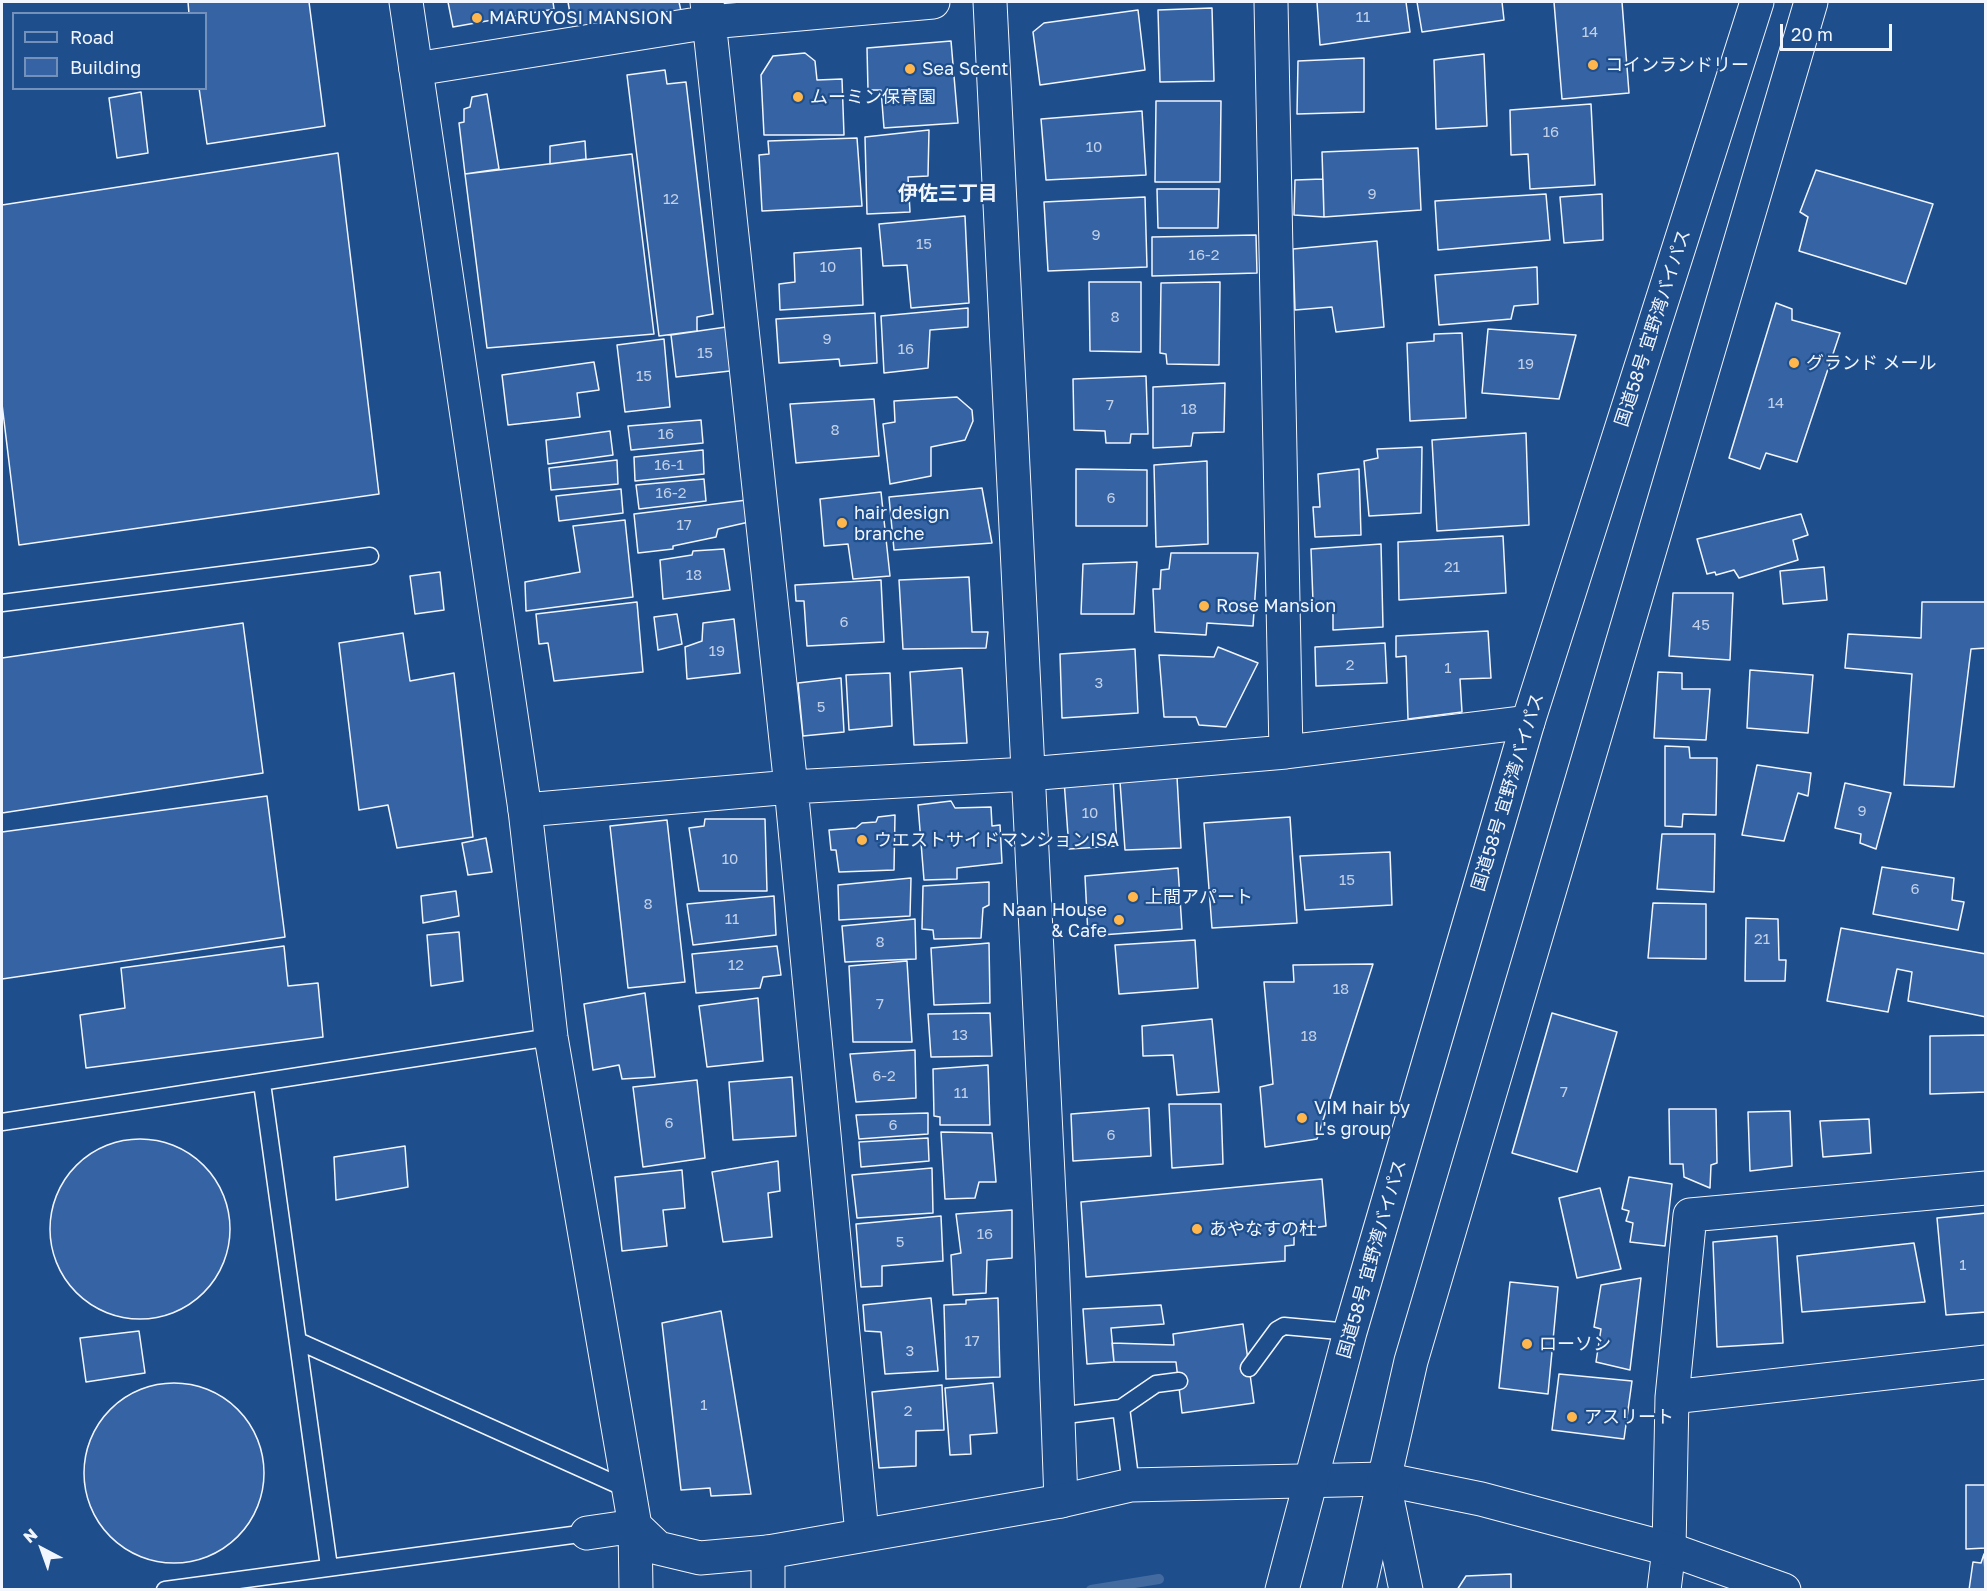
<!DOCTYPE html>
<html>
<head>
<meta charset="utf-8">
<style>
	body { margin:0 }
	#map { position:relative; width:1987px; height:1591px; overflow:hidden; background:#1f4e8c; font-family:"Golos Text",sans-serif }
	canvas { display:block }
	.frame { position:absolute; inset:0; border:3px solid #f2f6ff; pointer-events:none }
	.legend { position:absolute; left:12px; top:12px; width:195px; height:78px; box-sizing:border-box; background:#1f4e8c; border:2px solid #7391ba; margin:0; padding:8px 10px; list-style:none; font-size:18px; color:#f2f6ff }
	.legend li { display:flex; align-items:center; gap:12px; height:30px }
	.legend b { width:30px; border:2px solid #7391ba }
	.north { position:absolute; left:12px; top:1519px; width:60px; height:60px; -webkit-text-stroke:4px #1f4e8c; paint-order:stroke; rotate:319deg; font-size:16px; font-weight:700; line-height:24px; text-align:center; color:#f2f6ff }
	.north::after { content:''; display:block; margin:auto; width:21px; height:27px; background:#f2f6ff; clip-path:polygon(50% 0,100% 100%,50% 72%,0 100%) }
	.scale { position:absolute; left:1780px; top:24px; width:112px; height:27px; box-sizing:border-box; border:3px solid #f2f6ff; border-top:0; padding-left:8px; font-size:18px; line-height:21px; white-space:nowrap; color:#f2f6ff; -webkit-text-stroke:4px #1f4e8c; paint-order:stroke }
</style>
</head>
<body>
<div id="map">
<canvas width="1987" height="1591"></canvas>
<div class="frame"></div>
<ul class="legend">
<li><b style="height:8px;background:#1f4e8c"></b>Road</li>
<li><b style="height:16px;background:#3563a3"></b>Building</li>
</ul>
<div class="north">N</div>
<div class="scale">20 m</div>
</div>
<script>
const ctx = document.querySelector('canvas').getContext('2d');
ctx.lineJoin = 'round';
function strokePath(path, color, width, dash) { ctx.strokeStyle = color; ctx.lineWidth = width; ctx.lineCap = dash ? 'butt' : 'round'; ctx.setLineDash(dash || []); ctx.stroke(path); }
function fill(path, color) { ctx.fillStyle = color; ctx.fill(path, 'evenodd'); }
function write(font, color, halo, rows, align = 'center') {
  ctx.font = font + ' "Golos Text","Noto Sans JP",sans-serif'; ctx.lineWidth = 4.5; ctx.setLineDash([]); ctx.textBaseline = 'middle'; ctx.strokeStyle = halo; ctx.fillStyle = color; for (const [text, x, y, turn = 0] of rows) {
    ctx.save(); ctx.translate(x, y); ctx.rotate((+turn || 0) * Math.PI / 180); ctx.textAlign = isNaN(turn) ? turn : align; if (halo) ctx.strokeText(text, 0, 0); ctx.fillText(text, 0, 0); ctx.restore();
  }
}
const stream = new Path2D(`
	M1091,1590L1159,1579`);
const building = new Path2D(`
	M188,2H309L325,126L207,144L199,88H206V14H189Z
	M448,2H553L554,9L453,27Z
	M568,2H679L681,11L573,30Z
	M1317,2H1406L1410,32L1320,45Z
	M1417,2H1502L1504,20L1422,32Z
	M1554,2H1622L1629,93L1562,99Z
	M1212,8L1214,81L1160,82L1158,10Z
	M1138,10L1145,70L1040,85L1033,32L1044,23Z
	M951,41L958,123L884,128L881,90H868L867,48Z
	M805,53L815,61L817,80L842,79L844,135H764L761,75L773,56Z
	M1484,54L1487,126L1436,129L1434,60Z
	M1364,58V112L1297,114L1298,61Z
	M665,70L667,84L686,82L713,314L697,317V331L659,336L627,75Z
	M141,92L148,153L117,158L109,98Z
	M487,94L499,169L465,174L459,123L464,122V109L470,107L472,97Z
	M1156,101H1221L1220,182H1155Z
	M1591,104L1595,185L1530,189L1528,154L1511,155L1510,110Z
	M1142,111L1146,175L1046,180L1041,119Z
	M929,130L928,176L908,177L910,212L867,214L865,137Z
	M857,138L862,206L762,211L759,155L769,154L768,141Z
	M585,141L586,159L550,164V146Z
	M1418,148L1421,210L1324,217L1322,152Z
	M338,153L379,494L19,545L2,404V205Z
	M632,154L654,334L487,348L465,174Z
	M1816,170L1933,204L1906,284L1799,251L1808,217L1800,212Z
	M1323,179L1324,217L1294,215L1295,180Z
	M1157,189H1219L1218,228H1158Z
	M1546,194L1550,240L1438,250L1435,201Z
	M1602,194L1603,240L1564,243L1560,197Z
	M1145,197L1147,267L1048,271L1044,202Z
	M965,216L969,303L911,308L907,265L883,266L879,224Z
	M1256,235L1257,273L1152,276V237Z
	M1377,241L1384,327L1336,332L1332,307L1295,310L1293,249Z
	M861,248L863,305L780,310L779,284L795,282L794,253Z
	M1537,267L1538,304L1514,306L1511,319L1439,325L1435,275Z
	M1089,282H1141V352L1090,351Z
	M1220,282L1219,365L1167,364L1166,354L1160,353L1161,283Z
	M1776,303L1792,309V320L1840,333L1797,462L1766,453L1760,469L1729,458Z
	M968,308V327L930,330L928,368L884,373L881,316Z
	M875,313L877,363L840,366L839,359L779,363L776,319Z
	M733,326L739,370L676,377L671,335Z
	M1488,329L1576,335L1559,399L1482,393Z
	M1462,333L1466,418L1410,421L1407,343L1434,341V334Z
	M664,339L670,407L625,412L617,345Z
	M594,362L599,390L577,393L580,417L508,425L502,375Z
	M1146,376L1148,434H1131L1130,443H1106L1105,431L1074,430L1073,379Z
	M1225,383L1224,432L1193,433L1191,446L1153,448V387Z
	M957,397L972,410L973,421L965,440L931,447V476L890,484L883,424L895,422L894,401Z
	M874,399L879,456L796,463L790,404Z
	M701,420L703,443L631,450L628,426Z
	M610,431L613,455L548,464L546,440Z
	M1526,433L1529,525L1437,531L1432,440Z
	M1422,447L1421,513L1369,516L1364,461L1378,458L1377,449Z
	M703,450L704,474L635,481L634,457Z
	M617,460L618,484L551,490L549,468Z
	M1207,461L1208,544L1156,547L1154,465Z
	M1076,469L1147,470V526H1076Z
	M1359,469L1361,535L1315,537L1313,507H1320L1318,474Z
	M704,479L706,501L639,509L636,485Z
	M982,488L992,543L894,550L889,497Z
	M621,489L623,513L559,521L556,496Z
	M881,492L890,576L853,579L848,544L824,546L820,499Z
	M747,500L749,522L718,529L716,537L673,546V549L638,553L634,514Z
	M1801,514L1808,535L1793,540L1798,560L1739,578L1734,570L1716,575L1715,572L1707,574L1697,539Z
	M625,520L633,597L526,611L525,582L580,572L573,526Z
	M1503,536L1506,593L1399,600L1398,542Z
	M1381,544L1383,627L1333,630V603L1313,602L1311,549Z
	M724,549L730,590L663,599L660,560L692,555L693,551Z
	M1171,553H1258L1253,626L1207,623L1206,635L1155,632L1153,589H1160L1161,570L1169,569Z
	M1137,562L1134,614H1081L1083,564Z
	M1824,567L1827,600L1783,604L1780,571Z
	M440,572L444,610L415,614L410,576Z
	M969,577L972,632H988L986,648L903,649L899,580Z
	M881,580L884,642L807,646L804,601H796L795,585Z
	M1673,593H1733L1730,660L1669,656Z
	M637,602L643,672L554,681L548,643L539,644L536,614Z
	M1922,602H1986V648L1971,649L1954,787L1904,785L1912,674L1845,668L1848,634L1921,638Z
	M677,614L682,644L658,650L654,617Z
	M734,619L740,673L687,679L685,647L702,641L703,623Z
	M243,623L263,773L2,813V658Z
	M1488,631L1491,678L1460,679L1462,712L1408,719L1406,656L1396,657V636Z
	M403,633L410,681L454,673L473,837L397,848L388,805L359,810L339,643Z
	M1385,643L1387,683L1316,686L1315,647Z
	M1218,647L1258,663L1226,727L1199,725L1196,717H1164L1159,655L1214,657Z
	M1135,649L1138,713L1062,718L1060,654Z
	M962,668L967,743L914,745L910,672Z
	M1750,670L1813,675L1808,733L1747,728Z
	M1658,672L1682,673V689H1710L1706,740L1654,738Z
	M890,673L892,726L849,730L846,675Z
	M841,678L844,732L803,736L798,683Z
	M1665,746L1689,747L1690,758H1717L1716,815L1683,814L1682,827L1665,826Z
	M1757,765L1811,773L1808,796L1798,793L1784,841L1742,835Z
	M1113,777L1117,846L1069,849L1064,780Z
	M1177,777L1181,848L1125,850L1120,782Z
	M1845,783L1891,793L1876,849L1860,843L1861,834L1835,828Z
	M267,796L285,937L2,979V832Z
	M951,801L955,808L991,807L992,826L1000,825L1002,863L957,868V879L924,880L918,805Z
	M895,815L894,870L839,872L836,850H831L829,830L856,828L862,823L876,822L878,817Z
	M1290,817L1297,923L1212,928L1204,823Z
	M705,819H765L767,891H699L689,828L704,826Z
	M667,820L685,982L628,988L610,826Z
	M1662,834H1715L1714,892L1657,889Z
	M486,838L492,872L468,875L462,843Z
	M1390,852L1392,905L1305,910L1300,856Z
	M1882,867L1954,878L1952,900L1964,902L1958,930L1873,914Z
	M1178,868L1182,929L1088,936L1085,876Z
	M911,878L910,916L839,920L838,885Z
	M989,882V905L983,908L981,938L934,939L933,930L922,929L923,886Z
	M456,891L459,916L423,923L421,896Z
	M774,896L776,935L693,945L687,904Z
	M1653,903L1706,904V959L1648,958Z
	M1746,918L1778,919L1779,960H1786L1785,981H1745Z
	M915,919L916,959L845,962L842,926Z
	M1841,928L1986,954V1017L1908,1001L1912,972L1897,969L1888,1012L1827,1001Z
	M459,932L463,981L431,986L427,935Z
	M1195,940L1198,988L1119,994L1115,945Z
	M989,943L990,1003L934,1005L931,948Z
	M284,946L288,986L318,983L323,1037L86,1068L80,1015L125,1008L121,968Z
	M777,946L781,975L763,977L760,988L696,993L692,954Z
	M907,961L912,1042H853L849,966Z
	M1373,964L1317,1139L1265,1147L1260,1087L1273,1084L1264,982H1294L1293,965Z
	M645,993L655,1077L622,1079L619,1065L593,1070L584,1004Z
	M758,998L763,1061L707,1067L699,1006Z
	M990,1013L992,1056L931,1057L928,1014Z
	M1552,1013L1617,1032L1577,1172L1512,1153Z
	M1212,1019L1219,1092L1177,1095L1173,1055L1143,1056L1142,1026Z
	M1986,1035V1092L1930,1094V1036Z
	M915,1050L916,1098L856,1102L850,1054Z
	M988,1065L990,1125H940V1117L934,1116L933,1069Z
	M792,1077L796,1136L733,1140L729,1082Z
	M697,1080L705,1158L643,1167L633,1087Z
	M1169,1104H1221L1223,1164L1172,1168Z
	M1149,1108L1151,1156L1073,1161L1071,1114Z
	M1669,1109H1716L1717,1163L1711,1165L1710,1188L1684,1177L1683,1164H1670Z
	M1790,1111L1792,1166L1750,1171L1748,1112Z
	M928,1113V1134L859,1139L856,1115Z
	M1869,1119L1871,1153L1823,1157L1820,1121Z
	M941,1132L992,1133L996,1182H979L975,1198L945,1199Z
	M928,1138L929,1161L861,1167L859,1142Z
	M50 1229a90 90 0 1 1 180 0a90 90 0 1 1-180 0Z
	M405,1146L408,1187L336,1200L334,1157Z
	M778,1161L780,1191L768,1193L772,1237L723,1242L712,1172Z
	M932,1168L933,1213L857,1218L852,1175Z
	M682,1170L685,1208L663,1210L667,1246L622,1251L615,1177Z
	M1629,1177L1672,1184L1665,1246L1630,1242L1633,1223L1626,1221L1629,1211L1622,1209Z
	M1322,1179L1326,1226L1294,1231V1245L1285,1246V1261L1086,1277L1081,1202Z
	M1600,1188L1621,1269L1577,1278L1559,1198Z
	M1012,1210V1258L987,1260L986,1293L953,1295L951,1255L961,1253L956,1214Z
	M1986,1213V1312L1946,1315L1937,1218Z
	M941,1216L943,1261L882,1266V1286L861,1287L856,1224Z
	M1777,1236L1783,1343L1717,1347L1713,1242Z
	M1914,1243L1925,1302L1802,1312L1797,1256Z
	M1641,1278L1630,1370L1596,1362L1601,1329L1594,1327L1601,1285Z
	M1510,1282L1558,1287L1548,1394L1499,1388Z
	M931,1298L938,1371L885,1374L881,1332L865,1331L863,1305Z
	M998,1298L1000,1377L946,1379L944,1305L966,1304V1300Z
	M1161,1305L1164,1324L1111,1328L1114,1362L1087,1364L1083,1309Z
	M721,1311L751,1494L711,1496L710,1488L681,1490L662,1323Z
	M1243,1324L1254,1403L1182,1413L1176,1362H1114L1112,1343L1174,1345L1173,1334Z
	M139,1331L145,1373L86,1382L80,1338Z
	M1559,1374L1632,1381L1624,1439L1552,1430Z
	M84 1473a90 90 0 1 1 180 0a90 90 0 1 1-180 0Z
	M993,1383L997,1433L970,1435L971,1454L950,1455L945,1388Z
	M942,1385L944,1430L916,1431V1466L879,1468L872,1392Z
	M1966,1485H1986V1548L1966,1549Z
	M1984,1554L1986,1590H1969L1973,1562L1981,1563Z
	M1511,1574V1590H1457L1466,1576Z`);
const service = new Path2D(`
	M2,603L370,556
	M262,1083L329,1567
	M2,1122L551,1037
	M298,1341L627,1489
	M1249,1368L1277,1330L1284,1326L1350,1332
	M1121,1408L1131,1485
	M1058,1416L1121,1408L1156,1384L1179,1381
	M165,1590L587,1533`);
const minor = new Path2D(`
	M707,2L791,787L862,1534
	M990,2L1052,1255L1061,1501
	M1271,2L1286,752
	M416,69L710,22L933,2
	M525,810L791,787L1028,774L1286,752L1528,722
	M1672,1397L1986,1362
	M1383,1479L1406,1590
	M587,1533L635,1526L636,1590
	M768,1552V1590
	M1664,1590L1669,1549L1672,1397L1690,1215L1986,1188`);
const tertiary = new Path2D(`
	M406,2L525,810L551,1037L635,1526L658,1548L700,1558L768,1552L1061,1501L1131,1485L1383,1479L1481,1499L1669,1549L1784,1590`);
const trunk = new Path2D(`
	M1282,1590L1350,1332L1528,722L1757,2
	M1359,1590L1411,1361L1811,2`);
const markers = [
	[477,18,6,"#ffb74d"],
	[1593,65,6,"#ffb74d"],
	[910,69,6,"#ffb74d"],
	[798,97,6,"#ffb74d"],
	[1794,363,6,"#ffb74d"],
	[842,523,6,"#ffb74d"],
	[1204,606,6,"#ffb74d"],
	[862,840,6,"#ffb74d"],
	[1133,897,6,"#ffb74d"],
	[1119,920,6,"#ffb74d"],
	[1302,1118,6,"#ffb74d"],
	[1197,1229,6,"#ffb74d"],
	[1527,1344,6,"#ffb74d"],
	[1572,1417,6,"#ffb74d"]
];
const numberNames = [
	["11",1363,17],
	["14",1590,32],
	["16",1551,132],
	["10",1094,147],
	["9",1372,194],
	["12",671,199],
	["9",1096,235],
	["15",924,244],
	["16-2",1204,255],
	["10",828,267],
	["8",1115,317],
	["9",827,339],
	["16",906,349],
	["15",705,353],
	["19",1526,364],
	["15",644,376],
	["14",1776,403],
	["7",1110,405],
	["18",1189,409],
	["8",835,430],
	["16",666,434],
	["16-1",669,465],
	["16-2",671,493],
	["6",1111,498],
	["17",684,525],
	["21",1452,567],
	["18",694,575],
	["6",844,622],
	["45",1701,625],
	["19",717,651],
	["2",1350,665],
	["1",1448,668],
	["3",1099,683],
	["5",821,707],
	["9",1862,811],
	["10",1090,813],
	["10",730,859],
	["15",1347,880],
	["6",1915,889],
	["8",648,904],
	["11",732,919],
	["21",1762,939],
	["8",880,942],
	["12",736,965],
	["18",1341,989],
	["7",880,1004],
	["13",960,1035],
	["18",1309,1036],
	["6-2",884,1076],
	["7",1564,1092],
	["11",961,1093],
	["6",669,1123],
	["6",893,1125],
	["6",1111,1135],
	["16",985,1234],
	["5",900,1242],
	["1",1963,1265],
	["17",972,1341],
	["3",910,1351],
	["1",704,1405],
	["2",908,1411]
];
const poiNames = [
	["MARUYOSI MANSION",489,18],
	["コインランドリー",1605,65],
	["Sea Scent",922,69],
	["ムーミン保育園",810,97],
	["グランド メール",1806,363],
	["hair design",854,513],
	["branche",854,534],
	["Rose Mansion",1216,606],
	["ウエストサイドマンションISA",874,840],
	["上間アパート",1145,897],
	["Naan House",1107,910,"right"],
	["& Cafe",1107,931,"right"],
	["VIM hair by",1314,1108],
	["L's group",1314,1129],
	["あやなすの杜",1209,1229],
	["ローソン",1539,1344],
	["アスリート",1584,1417]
];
const streetNames = [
	["国道58号 宜野湾バイパス",1653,328,-72],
	["国道58号 宜野湾バイパス",1508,792,-73],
	["国道58号 宜野湾バイパス",1372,1259,-74]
];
const neighbourhoodNames = [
	["伊佐三丁目",948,194]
];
strokePath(stream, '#446ba0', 10);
fill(building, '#3563a3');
strokePath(building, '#f2f6ff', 1.5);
strokePath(service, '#f2f6ff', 19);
strokePath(minor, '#f2f6ff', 35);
strokePath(tertiary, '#f2f6ff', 35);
strokePath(trunk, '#f2f6ff', 35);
strokePath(service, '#1f4e8c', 16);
strokePath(minor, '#1f4e8c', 33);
strokePath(tertiary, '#1f4e8c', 33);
strokePath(trunk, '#1f4e8c', 33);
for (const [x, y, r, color] of markers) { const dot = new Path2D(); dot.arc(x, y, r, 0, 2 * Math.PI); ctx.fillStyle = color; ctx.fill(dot); strokePath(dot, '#1f4e8c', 2); }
write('15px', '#c3d1e8', null, numberNames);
write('18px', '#f2f6ff', '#1f4e8c', poiNames, 'left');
write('18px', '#f2f6ff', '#1f4e8c', streetNames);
write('bold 20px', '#f2f6ff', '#1f4e8c', neighbourhoodNames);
</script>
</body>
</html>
